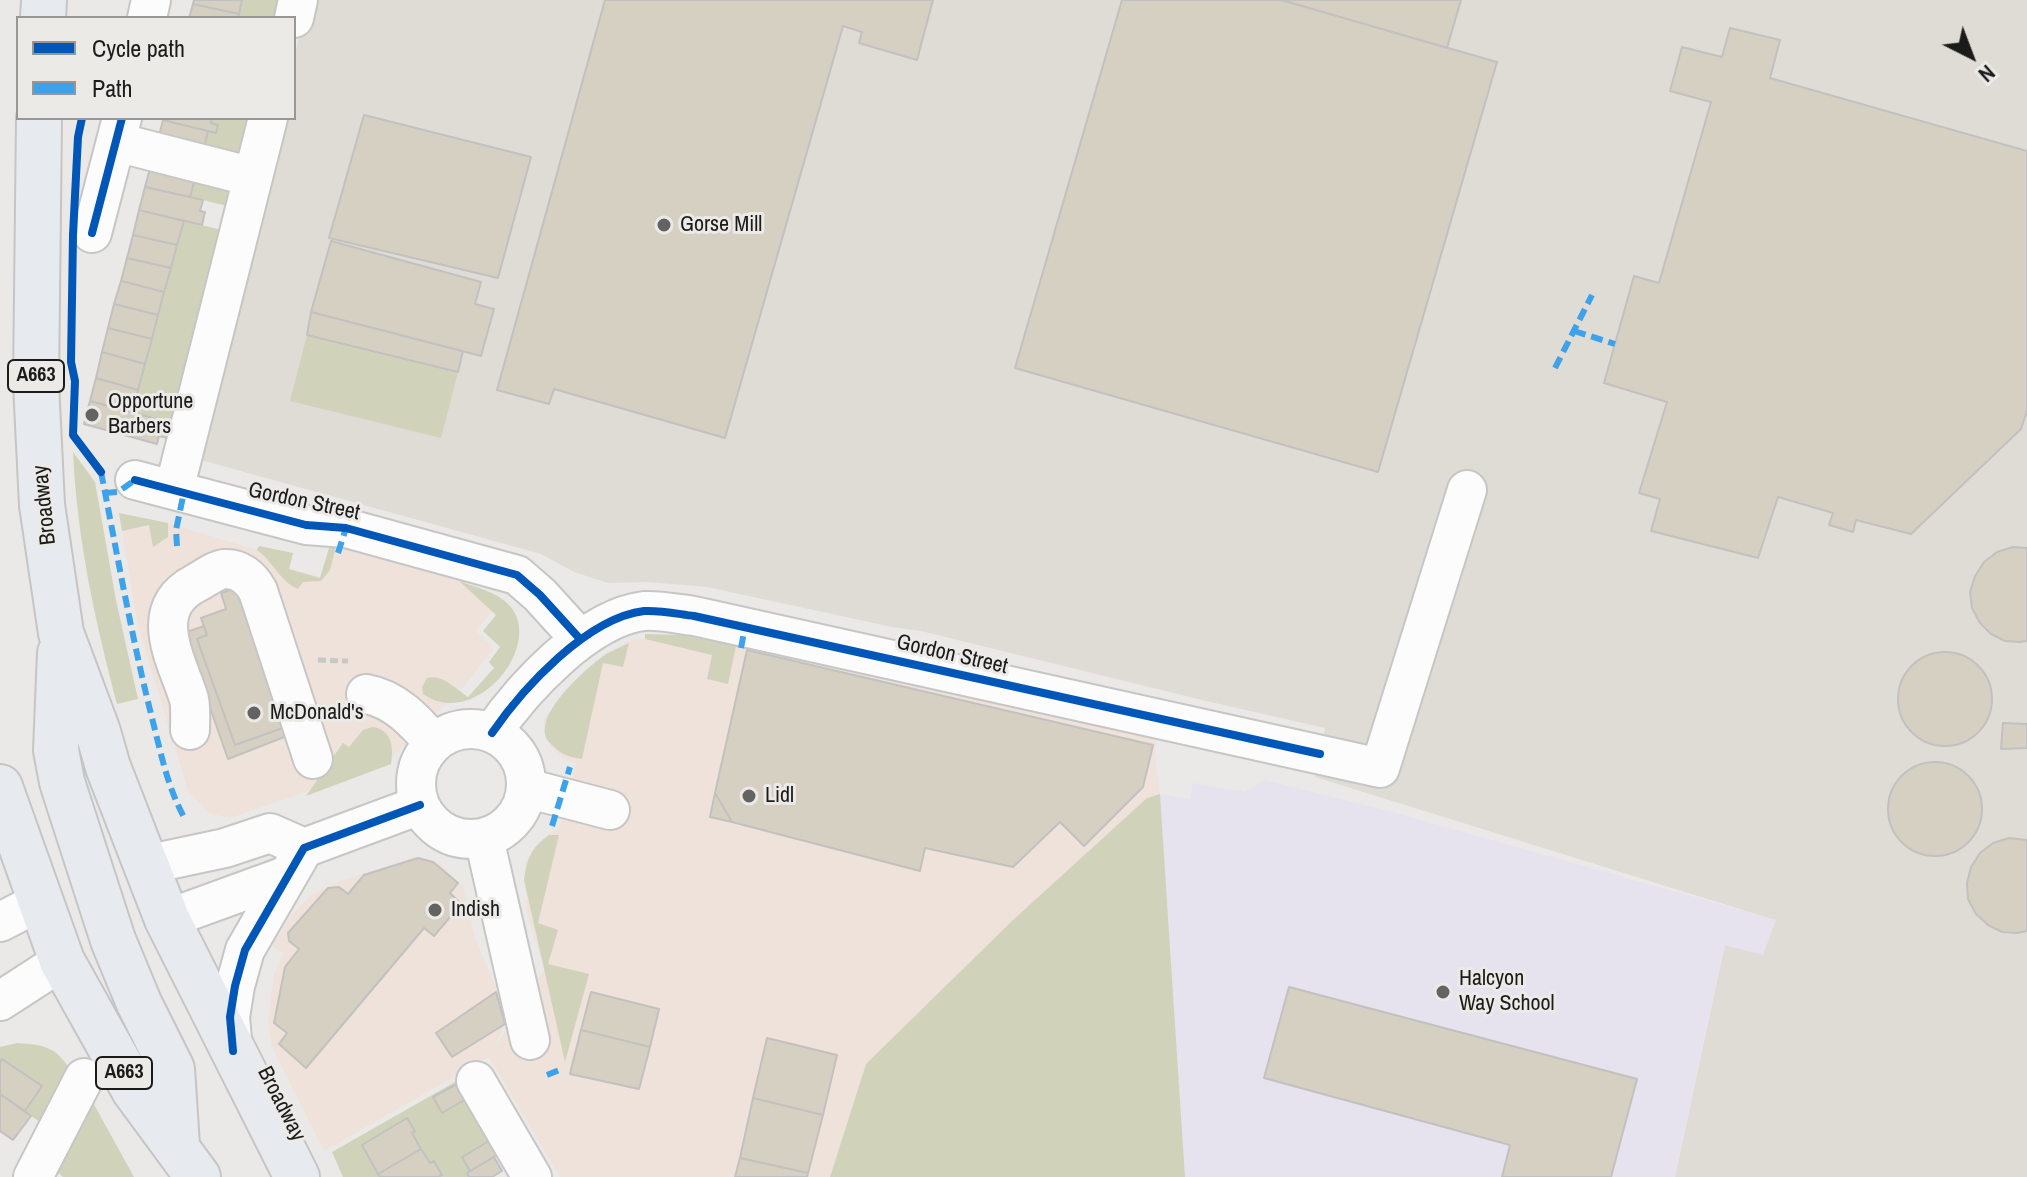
<!DOCTYPE html>
<html>
<head>
<meta charset="utf-8">
<style>
	body { margin:0 }
	#map { position:relative; width:2027px; height:1177px; overflow:hidden; background:#eae9e8; font-family:"Archivo Narrow",sans-serif }
	canvas { display:block }
	.legend { position:absolute; left:16px; top:16px; width:280px; height:104px; box-sizing:border-box; background:#ebeae7; border:2px solid #989795; margin:0; padding:10px 14px; list-style:none; font-size:24px; color:#1b1b1a }
	.legend li { display:flex; align-items:center; gap:16px; height:40px }
	.legend b { width:40px; border:2px solid #989795 }
	.north { position:absolute; left:1931px; top:16px; width:80px; height:80px; -webkit-text-stroke:6px #ebeae7; paint-order:stroke; rotate:138deg; font-size:22px; font-weight:700; line-height:32px; text-align:center; color:#1b1b1a }
	.north::after { content:''; display:block; margin:auto; width:28px; height:36px; background:#1b1b1a; clip-path:polygon(50% 0,100% 100%,50% 72%,0 100%) }
</style>
</head>
<body>
<div id="map">
<canvas width="2027" height="1177"></canvas>
<ul class="legend">
<li><b style="height:10px;background:#0057b8"></b>Cycle path</li>
<li><b style="height:10px;background:#3da2ea"></b>Path</li>
</ul>
<div class="north">N</div>
</div>
<script>
const ctx = document.querySelector('canvas').getContext('2d');
ctx.lineJoin = 'round';
function fill(path, color) { ctx.fillStyle = color; ctx.fill(path, 'evenodd'); }
function strokePath(path, color, width, dash) { ctx.strokeStyle = color; ctx.lineWidth = width; ctx.lineCap = dash ? 'butt' : 'round'; ctx.setLineDash(dash || []); ctx.stroke(path); }
function write(font, color, halo, rows, align = 'center') {
  ctx.font = font + ' "Archivo Narrow",sans-serif'; ctx.lineWidth = 6; ctx.setLineDash([]); ctx.textBaseline = 'middle'; ctx.strokeStyle = halo; ctx.fillStyle = color; for (const [text, x, y, turn = 0] of rows) {
    ctx.save(); ctx.translate(x, y); ctx.rotate((+turn || 0) * Math.PI / 180); ctx.textAlign = isNaN(turn) ? turn : align; if (halo) ctx.strokeText(text, 0, 0); ctx.fillText(text, 0, 0); ctx.restore();
  }
}
const commercial = new Path2D(`
	M119,513L168,523L257,550L259,546L293,553L289,569L320,577L330,545L459,581L492,611L476,631L494,648L466,684L386,764L230,818L209,813L188,791L138,626Z
	M644,639L748,642L1157,739L1155,754L1160,794L1147,798L865,1067L830,1177H560L489,1057L324,1151L272,1047L268,1021L274,973L284,953L272,946L290,917L311,895L340,881L415,857L438,862L463,886L475,937L500,998L505,1024L494,1049L547,965L541,958L527,913L525,861L550,832L559,829L576,763L564,759L550,746L543,720L577,679L607,653L629,641Z`);
const built = new Path2D(`
	M309,0H2027V1177H1675L1725,944L1775,920L1315,777L1325,728L1206,701L921,631L892,627L707,587L647,582L608,583L574,572L541,554L190,457L278,118H294V57Z`);
const education = new Path2D(`
	M1264,780L1392,812L1776,920L1763,955L1724,945L1675,1177H1185L1160,794L1190,799L1193,783L1245,792Z`);
const green = new Path2D(`
	M242,0H288L283,18H238Z
	M212,118H256L244,166L202,156L208,131L216,133L218,125L211,123Z
	M197,171L239,182L232,207L190,197Z
	M184,221L226,231L175,424L132,412Z
	M307,335L458,372L441,438L290,401Z
	M73,452L95,482L116,600L138,699L117,704C95,621 77,539 73,452Z
	M119,513L168,523V537L153,547L149,525L122,531Z
	M330,545L336,546L330,570L321,581L303,582L298,589C280,582 273,561 257,550L259,546L293,553L289,569L320,578Z
	M459,581C475,587 497,592 509,605C546,645 475,731 423,694L422,687L427,678C443,674 455,689 468,697L494,668L489,662L500,647L483,631L496,615Z
	M645,634L681,635L736,646L728,684L707,679L712,655L645,639Z
	M629,643L623,667L603,663L582,759C567,757 559,753 549,742C529,718 586,668 606,654C613,650 622,647 629,643Z
	M372,727C392,729 394,748 391,764L306,796L343,743L349,747L363,730Z
	M1160,794L1185,1177H830L866,1064L1012,921L1147,798Z
	M549,835H559L538,923L558,930L548,964L589,974L565,1062L524,880C527,858 531,848 549,835Z
	M17,1043C46,1045 56,1047 72,1072L45,1126L25,1111L41,1086L3,1059L0,1062V1047Z
	M455,1082L457,1084L433,1097L466,1099L489,1141L462,1157L470,1171L467,1173L469,1177H438L442,1174L435,1161L430,1163L412,1133L415,1131L407,1118L362,1145L380,1177H343L332,1152Z
	M91,1099L134,1177H63L56,1170Z`);
const building = new Path2D(`
	M194,0H242L239,14L193,4Z
	M605,0H933L917,60L859,43L862,32L843,26L725,438L554,389L549,404L497,390Z
	M1122,0H1281L1497,62L1378,472L1015,368Z
	M1282,0H1461L1447,48Z
	M193,4L239,14L238,18H189Z
	M1730,28L1780,40L1770,78L2027,151V411L2021,429L1911,534L1856,520L1853,532L1829,525L1833,513L1778,497L1758,558L1651,531L1660,499L1639,493L1667,402L1604,383L1634,276L1659,283L1711,102L1670,91L1682,47L1722,57Z
	M364,115L531,157L498,278L329,238Z
	M164,118H212L211,123L218,125L216,133L163,120Z
	M163,120L208,131L202,156L157,144Z
	M152,161L197,171L190,197L145,187Z
	M145,187L203,200L200,211L205,212L202,225L139,210Z
	M139,210L184,221L177,245L133,235Z
	M133,235L177,245L171,268L127,258Z
	M331,241L481,282L475,304L494,309L481,356L311,312Z
	M127,258L171,268L164,292L121,281Z
	M121,281L164,292L158,315L114,304Z
	M114,304L158,315L152,339L108,328Z
	M311,312L463,351L458,372L307,335Z
	M108,328L152,339L145,364L102,352Z
	M102,352L145,364L138,390L96,378Z
	M96,378L138,390L132,412L90,401Z
	M90,401L175,424L171,439L159,436L157,444L84,424Z
	M2013,547L2027,548V641L2020,642L2005,641L1991,634L1980,623L1972,608L1970,592L1975,576L1984,562L1997,552Z
	M241,586L294,724L235,745L197,639L207,635L201,618L226,609L221,593Z
	M204,626L207,635L197,639L235,745L294,724L302,730L228,759L184,633Z
	M747,650L1153,745L1143,787L1084,846L1060,822L1013,867L925,848L920,871L732,822L715,793Z
	M1898 699a47 47 0 1 1 94 0a47 47 0 1 1-94 0Z
	M2003,723L2027,724V748L2001,749Z
	M1888 809a47 47 0 1 1 94 0a47 47 0 1 1-94 0Z
	M715,793L732,822L710,817Z
	M2009,838L2027,840V931L2017,933L2002,932L1988,925L1976,914L1968,899L1967,883L1971,867L1980,853L1993,843Z
	M418,858L433,862L458,883L450,893L461,904L434,936L424,928L306,1068L279,1044L287,1033L274,1023L285,967L299,949L289,941L288,933L328,888L339,887L348,894L364,875Z
	M1289,987L1637,1079L1611,1177H1502L1510,1145L1264,1078Z
	M496,992L505,1024L452,1057L436,1033Z
	M591,992L659,1009L650,1047L581,1030Z
	M581,1030L650,1047L639,1089L570,1074Z
	M767,1038L837,1055L823,1115L753,1098Z
	M2,1059L42,1086L25,1111L0,1094V1062Z
	M457,1084L466,1099L442,1113L433,1097Z
	M0,1094L31,1116L13,1140L0,1131Z
	M753,1098L823,1115L808,1173L740,1158Z
	M407,1118L415,1131L412,1133L421,1149L378,1174L362,1145Z
	M489,1141L497,1155L470,1171L462,1157Z
	M421,1149L430,1163L434,1161L442,1175L438,1177H380L378,1174Z
	M494,1157L502,1171L492,1177H469L467,1173Z
	M740,1158L808,1173L807,1177H735Z`);
const path = new Path2D(`
	M318,660L348,661`);
const minor = new Path2D(`
	M147,18L151,0
	M294,18L298,0
	M116,142L253,177
	M92,233L122,118
	M135,480L306,525L346,528L517,575L540,595L580,639
	M174,490L268,118
	M366,694C395,699 415,721 434,743
	M416 784a55 55 0 1 1 110 0a55 55 0 1 1-110 0Z
	M190,730C190,720 191,708 189,699C177,660 145,610 196,583C204,579 215,570 224,569C240,568 251,578 258,591L313,759
	M492,733C523,688 587,618 644,611C660,610 678,614 694,616L1380,768L1467,490
	M526,788L610,810
	M484,838L530,1040
	M145,865L225,848L270,833L304,848
	M167,919L288,875
	M0,922L39,902
	M0,1001L62,961
	M233,1051L230,1017L235,986L245,950L304,848L420,805
	M476,1081L532,1177
	M33,1177L84,1078`);
const highway = new Path2D(`
	M43,18L44,0
	M39,118L36,384L42,505L61,633L98,732L108,767L167,919L297,1177
	M60,653L56,750L62,782L113,940L139,1003L172,1069L177,1145
	M0,787L62,961L134,1090L198,1177`);
const quiet = new Path2D(`
	M1574,331L1615,344
	M1555,368L1592,295
	M101,472C117,553 131,634 151,714C160,749 167,787 185,819
	M105,493L118,492L135,480
	M177,546L176,530L184,492
	M338,553L346,528
	M741,648L745,627
	M552,826L570,767
	M547,1075L562,1069`);
const cycleway = new Path2D(`
	M82,118L78,137L73,235L71,362L75,381L73,435L101,472
	M92,233L122,118
	M135,480L306,525L346,528L517,575L540,595L580,639
	M492,733C523,688 587,618 644,611C660,610 678,614 694,616L1320,754
	M233,1051L230,1017L235,986L245,950L304,848L420,805`);
const markers = [
	[664,225,8,"#636362"],
	[92,415,8,"#636362"],
	[254,713,8,"#636362"],
	[749,796,8,"#636362"],
	[435,910,8,"#636362"],
	[1443,992,8,"#636362"]
];
const shields = [
	[36,376,56],
	[124,1073,56]
];
const shieldNames = [
	["A663",36,376],
	["A663",124,1073]
];
const poiNames = [
	["Gorse Mill",680,225],
	["Opportune",108,402],
	["Barbers",108,427],
	["McDonald's",270,713],
	["Lidl",765,796],
	["Indish",451,910],
	["Halcyon",1459,979],
	["Way School",1459,1004]
];
const streetNames = [
	["Gordon Street",304,502,12],
	["Broadway",45,505,-96],
	["Gordon Street",952,655,13],
	["Broadway",281,1104,63]
];
fill(commercial, '#eee2da');
fill(built, '#dfdcd6');
fill(education, '#e6e2ee');
fill(green, '#d0d3ba');
fill(building, '#d5d0c2');
strokePath(building, '#c2c1c0', 2);
strokePath(minor, '#c6c6c5', 42);
strokePath(highway, '#c6c5c5', 48);
strokePath(path, '#c9c8c7', 5, [8, 4]);
strokePath(minor, '#fcfcfc', 38);
strokePath(highway, '#e7ebf0', 44);
strokePath(quiet, '#3da2ea', 6, [12, 6]);
strokePath(cycleway, '#0057b8', 8);
for (const [x, y, r, color] of markers) { const dot = new Path2D(); dot.arc(x, y, r, 0, 2 * Math.PI); ctx.fillStyle = color; ctx.fill(dot); strokePath(dot, '#ebeae7', 3); }
for (const [x, y, w] of shields) { const box = new Path2D(); box.roundRect(x - w / 2, y - 16, w, 32, 6); ctx.fillStyle = '#ebeae7'; ctx.fill(box); strokePath(box, '#1b1b1a', 2); }
write('bold 20px', '#1b1b1a', null, shieldNames);
write('22px', '#1b1b1a', '#ebeae7', poiNames, 'left');
write('22px', '#1b1b1a', '#ebeae7', streetNames);
</script>
</body>
</html>
